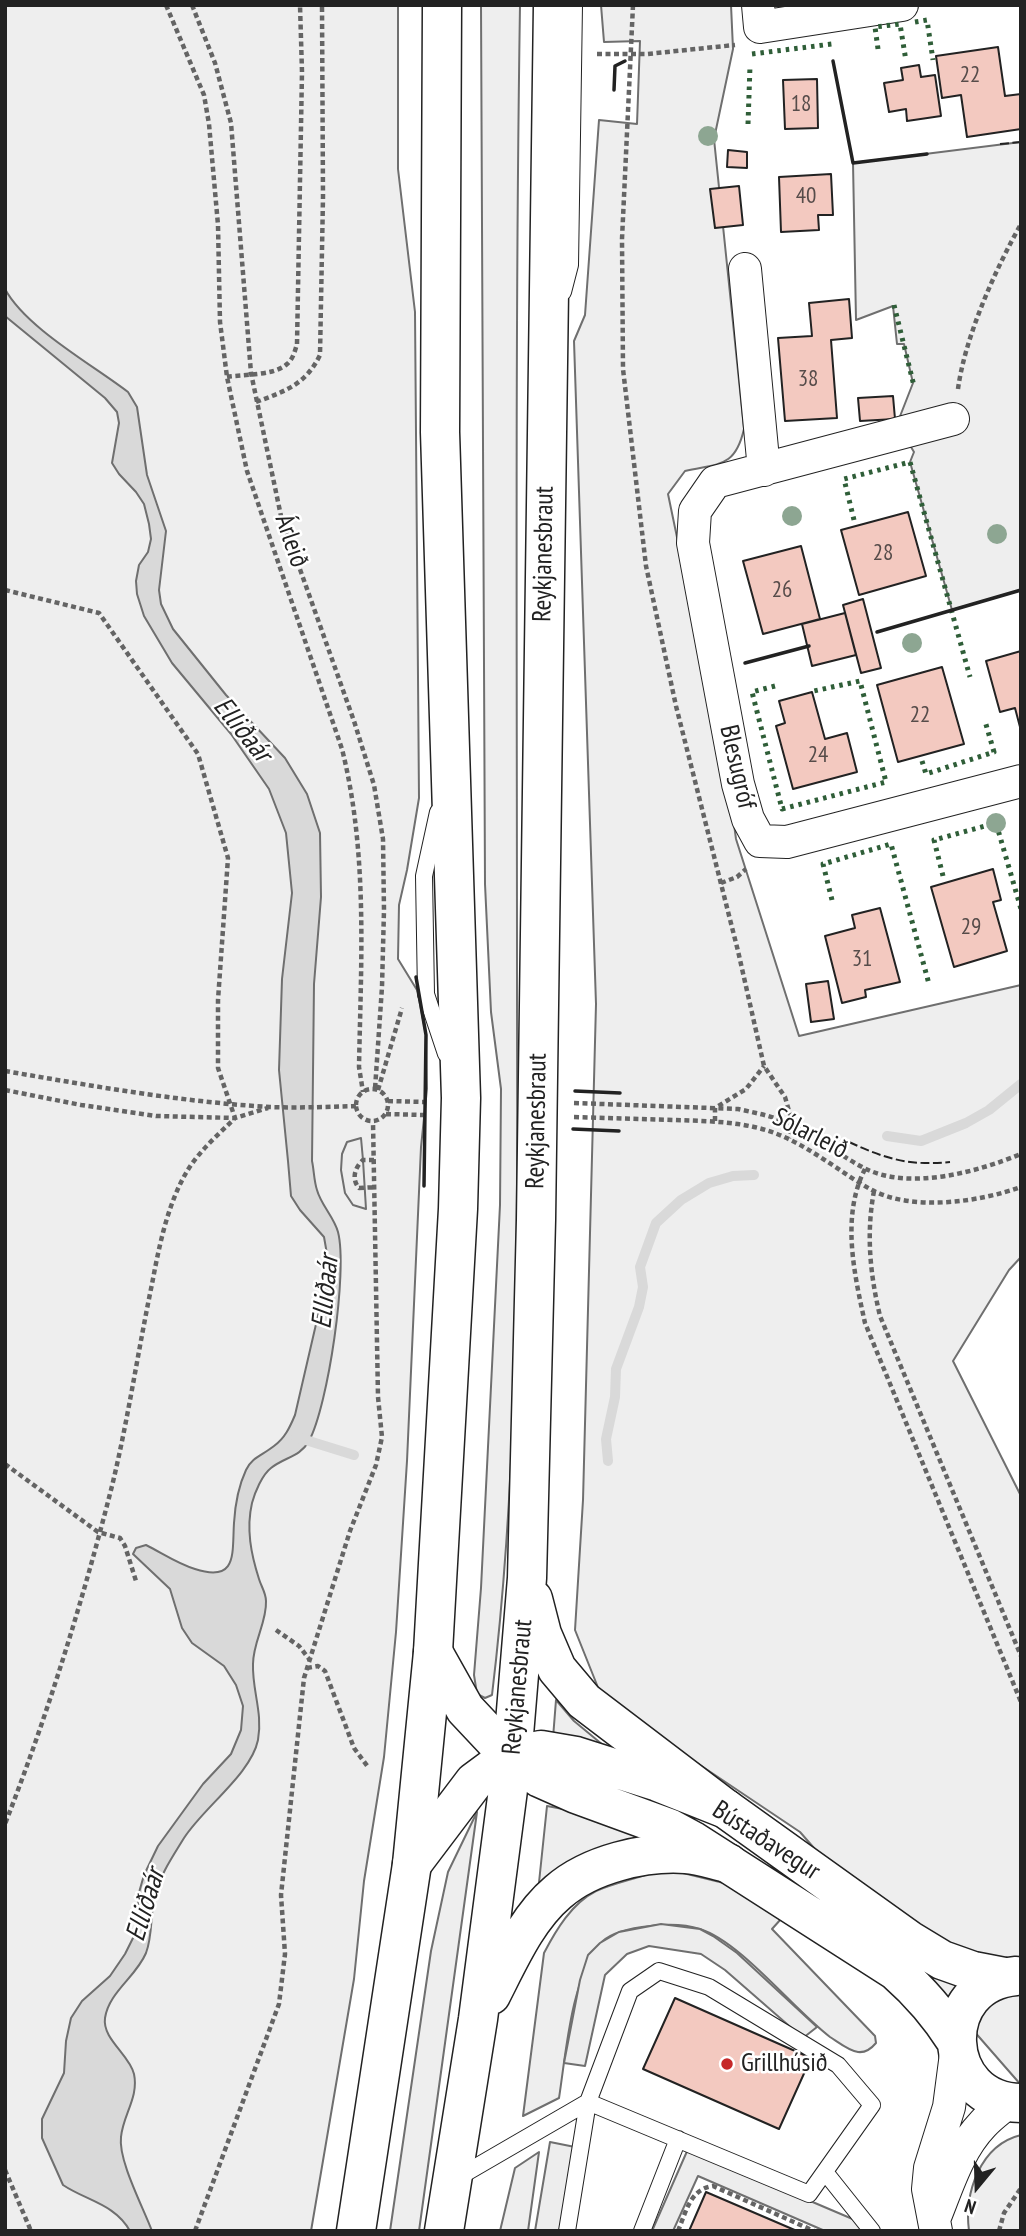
<!DOCTYPE html>
<html>
<head>
<meta charset="utf-8">
<style>
	body { margin:0 }
	#map { position:relative; width:1026px; height:2236px; overflow:hidden; background:#fff; font-family:"PT Sans Narrow",sans-serif }
	canvas { display:block }
	.frame { position:absolute; inset:0; border:7px solid #222; pointer-events:none }
	.north { position:absolute; left:942px; top:2152px; width:70px; height:70px; -webkit-text-stroke:5px #fff; paint-order:stroke; rotate:199deg; font-size:19px; font-weight:700; line-height:28px; text-align:center; color:#222 }
	.north::after { content:''; display:block; margin:auto; width:24px; height:32px; background:#222; clip-path:polygon(50% 0,100% 100%,50% 72%,0 100%) }
</style>
</head>
<body>
<div id="map">
<canvas width="1026" height="2236"></canvas>
<div class="frame"></div>
<div class="north">N</div>
</div>
<script>
const ctx = document.querySelector('canvas').getContext('2d');
ctx.lineJoin = 'round';
function fill(path, color) { ctx.fillStyle = color; ctx.fill(path, 'evenodd'); }
function strokePath(path, color, width, dash) { ctx.strokeStyle = color; ctx.lineWidth = width; ctx.lineCap = dash ? 'butt' : 'round'; ctx.setLineDash(dash || []); ctx.stroke(path); }
function write(font, color, halo, rows, align = 'center') {
  ctx.font = font + ' "PT Sans Narrow",sans-serif'; ctx.lineWidth = 5; ctx.setLineDash([]); ctx.textBaseline = 'middle'; ctx.strokeStyle = halo; ctx.fillStyle = color; for (const [text, x, y, turn = 0] of rows) {
    ctx.save(); ctx.translate(x, y); ctx.rotate((+turn || 0) * Math.PI / 180); ctx.textAlign = isNaN(turn) ? turn : align; if (halo) ctx.strokeText(text, 0, 0); ctx.fillText(text, 0, 0); ctx.restore();
  }
}
const green = new Path2D(`
	M5,5H398V169L415,312L419,798L407,870L399,905L398,959L417,990L420,1004L426,1035L427,1089L421,1147L407,1461L396,1632L384,1757L364,1881L354,1979L311,2231H5Z
	M481,5H520C515,328 517,651 517,974C517,1214 521,1456 492,1695L485,1698L477,1694L474,1675L481,1588L500,1205L501,1089L491,1012L485,884Z
	M601,5H731L733,49L714,139L744,429C735,468 719,463 685,471L668,494L729,787L736,839L799,1036L1021,985V1257L1009,1270L953,1361L1021,1496V2085L800,1832L603,1700L575,1630L583,1500L596,1004L574,341L585,315L599,120L637,124L640,41L604,42Z
	M1021,142V590L952,610L910,462L914,452L897,424L913,383L904,344H897L893,306L856,320L853,163Z
	M556,1700L574,1721L609,1750L553,1738Z
	M547,1806L600,1816L652,1841L538,1892Z
	M477,1812L419,2231H390L431,1951L448,1872Z
	M654,1872L683,1873L732,1885L781,1919L772,1929L875,2036L876,2043C871,2049 866,2053 858,2052C849,2051 838,2042 830,2037C793,2009 741,1942 700,1929C682,1923 661,1924 642,1927C628,1929 608,1933 599,1945C571,1981 566,2053 559,2098L523,2116L544,1953C556,1930 572,1903 596,1891C614,1883 635,1879 654,1872Z
	M1021,2135V2231H969C964,2193 980,2145 1021,2135Z
	M539,2152L528,2231H500L515,2168Z`);
const parking = new Path2D(`
	M361,1138L363,1160L366,1209L353,1205L345,1193L341,1170L342,1154L347,1142Z
	M661,1924L700,1929L713,1936L737,1953L817,2027L803,2038L725,1970L701,1954L649,1946L627,1954L605,1975L585,2066L564,2063L580,1980L588,1955L600,1943L619,1932Z
	M550,2142L575,2147L561,2231H535Z
	M688,2149L869,2226L868,2231H825L698,2176L673,2231H652Z`);
const water = new Path2D(`
	M5,289C26,328 93,365 128,392L137,407L147,475L166,531L159,590L161,604L173,629L226,695L285,758L307,794L320,833L321,897L314,984L312,1161C314,1170 314,1181 317,1190C321,1205 334,1217 338,1232C348,1271 328,1406 309,1441C300,1457 285,1457 271,1468C262,1475 255,1492 252,1503C246,1529 251,1554 259,1579C261,1586 266,1593 266,1601C267,1622 253,1642 253,1664C252,1690 263,1713 258,1740C251,1774 204,1807 184,1838C173,1856 160,1875 155,1895C150,1914 153,1935 146,1953C136,1977 109,1992 105,2018C102,2039 130,2055 134,2074C139,2097 123,2115 121,2137C118,2160 143,2207 152,2231H130C115,2204 87,2201 63,2185L42,2138V2119L64,2073L66,2041L71,2018L82,2001L110,1976L125,1954L135,1934L139,1915L138,1896L144,1875L158,1846L203,1784L231,1754L241,1730L243,1706L236,1685L224,1666L192,1643L182,1628L170,1589L133,1554L136,1548L146,1545C162,1553 178,1564 195,1569C238,1583 232,1553 234,1523C235,1506 239,1485 246,1470C252,1457 263,1455 274,1446C285,1438 290,1427 295,1415L326,1281L327,1254L324,1237L300,1210L291,1196L288,1161L279,1070L282,979L292,893L286,833L269,789L231,734L172,663L144,616L137,594L136,581L139,565L148,552L151,539L149,524L144,504L136,492L119,474L112,463L119,423L117,412L105,398L5,316Z`);
const stream = new Path2D(`
	M887,1136L921,1141L966,1123L989,1110L1021,1084
	M296,1437L354,1455
	M608,1461L606,1439L615,1397L616,1369L639,1307L643,1287L640,1267L656,1223L681,1200L709,1183L733,1176L754,1175`);
const building = new Path2D(`
	M998,47L1005,96L1021,94V129L967,137L961,95L942,98L936,56Z
	M919,65L921,77L935,75L941,116L907,121L906,109L889,112L884,83L903,80L901,68Z
	M817,79L818,128L785,129L783,80Z
	M728,150L747,152V168L727,167Z
	M831,174L833,215H818L819,230L781,232L779,177Z
	M739,186L743,225L715,228L710,189Z
	M849,299L852,338L831,340L837,418L785,421L778,338L812,336L809,303Z
	M893,396L895,419L860,421L858,398Z
	M908,512L926,576L859,595L841,530Z
	M801,546L820,619L763,634L743,561Z
	M863,599L881,668L861,673L843,605Z
	M845,613L856,655L812,666L802,624Z
	M1021,651V727H1020L1015,708L1000,712L986,661Z
	M942,667L964,744L898,762L877,685Z
	M812,692L825,739L847,733L857,772L793,789L776,726L785,723L779,701Z
	M993,869L1001,900L993,902L1007,951L954,967L931,887Z
	M880,908L900,982L865,990L866,997L842,1003L825,936L855,928L852,915Z
	M828,981L834,1019L811,1022L806,984Z
	M675,1998L811,2058L779,2129L643,2069Z
	M706,2192L797,2231H689Z`);
const path = new Path2D(`
	M166,5L204,95L209,124L218,225L220,322L227,377L247,471L342,749C368,853 361,960 359,1067L363,1092
	M192,5L215,63L231,123L251,373L281,516L354,721L374,785L383,839L384,910L382,987L375,1089
	M633,5L622,239L623,369L646,566L676,706L738,951L764,1066L785,1097L793,1125L789,1138
	M597,54H647L735,45
	M227,377C244,374 274,376 287,364C293,359 295,351 297,344L302,72L300,5
	M958,389C965,337 995,270 1021,224
	M256,402C286,391 306,384 320,355L323,197L322,5
	M5,590L99,613L198,754L228,858L218,1000V1068L235,1118C218,1135 198,1152 186,1173C167,1206 159,1247 152,1284C138,1351 128,1420 112,1486C83,1600 48,1714 5,1824
	M721,883L737,877L746,869
	M5,1071C93,1086 181,1102 270,1107C299,1108 328,1107 356,1106
	M356 1105a16 16 0 1 1 32 0a16 16 0 1 1-32 0Z
	M5,1090L81,1105L156,1116L235,1118L268,1108
	M378,1090L402,1008
	M388,1101L425,1102
	M574,1103L738,1109C756,1113 773,1116 790,1124C816,1136 839,1155 864,1168C909,1191 977,1172 1021,1154
	M386,1114L424,1115
	M574,1117C608,1118 641,1119 675,1120C701,1121 728,1121 754,1127C798,1136 833,1168 870,1189C911,1212 979,1202 1021,1187
	M715,1121V1108L746,1089L764,1066
	M374,1160H363C355,1167 351,1179 359,1188L375,1187
	M865,1169C841,1216 854,1273 865,1323L1021,1702
	M874,1191C866,1234 870,1274 880,1316L1021,1656
	M5,1464L98,1532L120,1538L125,1546L136,1581
	M276,1630L299,1646L309,1659
	M307,1668L318,1666L325,1671L354,1748L368,1767
	M5,2170L31,2231
	M195,2231L279,2004L285,1954L281,1895L304,1678L350,1531L376,1465L382,1437L378,1397L373,1122
	M678,2231C686,2212 690,2189 713,2186L814,2231
	M999,2231L1004,2213L1021,2188`);
const service = new Path2D(`
	M563,292L570,265L574,5
	M438,812L424,876L426,994L446,1054
	M825,2172L872,2231
	M457,2178L588,2102
	M567,2231L588,2102L630,1991L659,1971L709,1987L838,2065L872,2105L809,2194L588,2102
	M642,2231L678,2139`);
const minor = new Path2D(`
	M758,5L760,27L902,5
	M745,269L764,470
	M953,419L715,482L695,511L693,543L738,784L748,819L760,841L787,842L1021,781
	M935,2217C948,2185 958,2150 983,2124C990,2116 999,2110 1008,2102
	M936,2231L928,2189L930,2168L949,2107L957,2046`);
const secondary = new Path2D(`
	M433,1652L465,1709L512,1759L540,1778L576,1794L669,1828L693,1841L896,1971C921,1993 939,2014 956,2041
	M412,1864L474,1782L497,1765L526,1753L541,1750L576,1756L658,1782L726,1809L909,1940L942,1960L973,1971L1004,1977
	M1016,1976C934,1983 939,2102 1021,2103`);
const trunk = new Path2D(`
	M533,1599L542,1634L557,1669L584,1701L726,1809
	M491,1995C509,1960 527,1918 558,1892C590,1864 645,1851 686,1854C700,1855 714,1860 728,1863
	M356,2231L412,1864L433,1652L458,1209L461,1098L440,432L442,5
	M444,2231L478,2019L512,1759L527,1578L536,1220L553,5`);
const hedge = new Path2D(`
	M915,22L927,20L933,60
	M878,49L875,27L900,24L906,61
	M752,54L832,44
	M748,124L750,66
	M894,305L914,386
	M854,520L844,479L910,462L970,677
	M775,686L752,692L782,809L886,782L860,681L814,691
	M922,761L926,774L994,752L985,721
	M943,876L934,840L996,823L1021,909
	M832,900L823,864L891,844L929,984`);
const fence = new Path2D(`
	M1000,144L1021,142
	M849,1142C886,1159 909,1166 950,1162`);
const wall = new Path2D(`
	M833,61L853,163L927,154
	M614,90L615,66L625,61
	M877,632L1021,590
	M745,663L809,646
	M416,977L426,1035L424,1186
	M575,1091L620,1093
	M573,1129L619,1131`);
const trees = [
	[708,136],
	[792,516],
	[997,534],
	[912,643],
	[996,823]
];
const markers = [
	[727,2064,7,"#c62828"]
];
const numberNames = [
	["22",970,75],
	["18",801,104],
	["40",806,196],
	["38",808,379],
	["28",883,553],
	["26",782,590],
	["22",920,715],
	["24",818,755],
	["29",971,927],
	["31",862,959]
];
const streetNames = [
	["Árleið",291,541,71],
	["Reykjanesbraut",544,554,-89],
	["Blesugróf",737,767,77],
	["Reykjanesbraut",537,1121,-89],
	["Sólarleið",810,1134,27],
	["Reykjanesbraut",518,1687,-85],
	["Bústaðavegur",766,1841,33]
];
const poiNames = [
	["Grillhúsið",741,2064]
];
const waterNames = [
	["Elliðaár",242,730,51],
	["Elliðaár",326,1292,-84],
	["Elliðaár",146,1905,-73]
];
fill(green, '#eee');
strokePath(green, '#6f6f6f', 2);
fill(parking, '#ededed');
strokePath(parking, '#6f6f6f', 2);
fill(water, '#d9d9d9');
strokePath(water, '#6f6f6f', 2);
strokePath(stream, '#d9d9d9', 10);
fill(building, '#f3c9c0');
strokePath(building, '#222', 2);
strokePath(service, '#222', 18);
strokePath(minor, '#222', 34);
strokePath(secondary, '#222', 41);
strokePath(trunk, '#222', 41);
strokePath(path, '#646464', 4.5, [5, 3.5]);
strokePath(service, '#fff', 16);
strokePath(minor, '#fff', 32);
strokePath(secondary, '#fff', 38);
strokePath(trunk, '#fff', 38);
strokePath(hedge, '#2f5e38', 5, [3.5, 5]);
strokePath(fence, '#222', 2, [9, 3.5]);
strokePath(wall, '#222', 3.5);
ctx.fillStyle = '#8da692';
for (const [x, y] of trees) { ctx.beginPath(); ctx.arc(x, y, 10, 0, 2 * Math.PI); ctx.fill(); }
for (const [x, y, r, color] of markers) { const dot = new Path2D(); dot.arc(x, y, r, 0, 2 * Math.PI); ctx.fillStyle = color; ctx.fill(dot); strokePath(dot, '#fff', 2.5); }
write('23px', '#564c4a', null, numberNames);
write('26px', '#222', '#fff', streetNames);
write('26px', '#222', '#fff', poiNames, 'left');
write('italic 28px', '#222', '#fff', waterNames);
</script>
</body>
</html>
